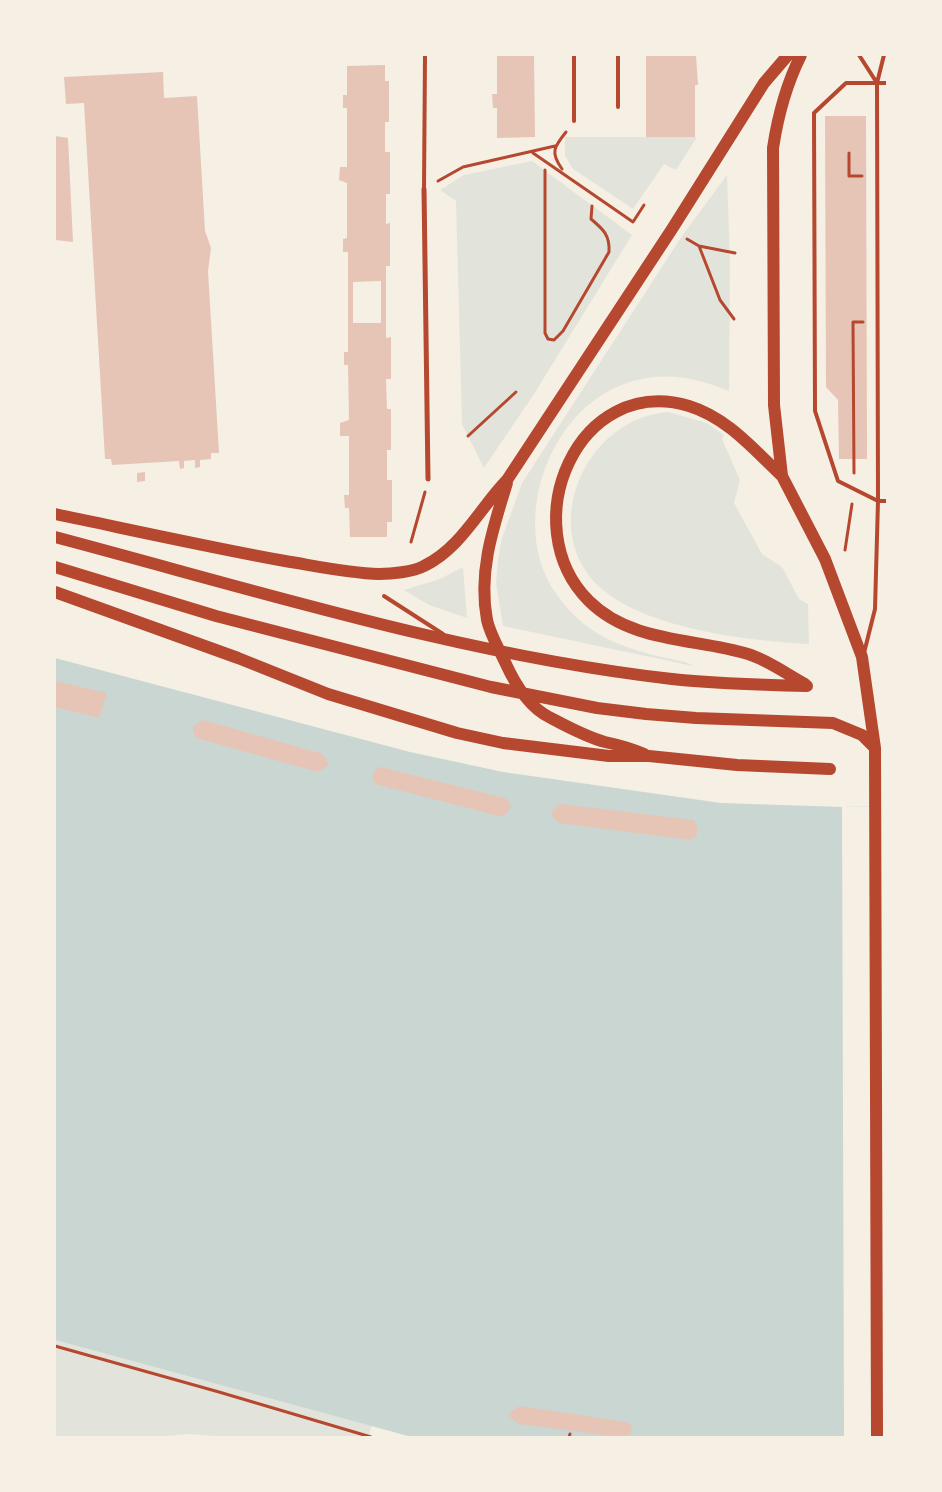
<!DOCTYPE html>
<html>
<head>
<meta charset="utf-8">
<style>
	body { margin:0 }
	#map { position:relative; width:942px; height:1492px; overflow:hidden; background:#f6efe4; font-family:Cabin,sans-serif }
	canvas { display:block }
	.frame { position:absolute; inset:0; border:56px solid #f6efe4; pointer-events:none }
</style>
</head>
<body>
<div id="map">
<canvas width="942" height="1492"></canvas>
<div class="frame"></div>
</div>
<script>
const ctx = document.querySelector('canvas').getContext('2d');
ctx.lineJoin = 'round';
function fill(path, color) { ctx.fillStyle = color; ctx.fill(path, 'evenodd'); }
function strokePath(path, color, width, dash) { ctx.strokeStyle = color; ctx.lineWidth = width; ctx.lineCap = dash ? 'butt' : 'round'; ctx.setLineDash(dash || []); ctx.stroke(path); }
const green = new Path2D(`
	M565,137H697L676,170L664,164L633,209L573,169L565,156Z
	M532,161L632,235L534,394L484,468L462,424L456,201L440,190L464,175Z
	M727,175L730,262L729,391C698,379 670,372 637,380C551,400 507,521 555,592C583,633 616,646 662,657C670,659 688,661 693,666L503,626L496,583L498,559L502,538L522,483L682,236Z
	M668,412L707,423L724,435L722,439L740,480L734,503L762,554L782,567L799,599L808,604L809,644C749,641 650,629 603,590C536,534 582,419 668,412Z
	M463,567L467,618L429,605L404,590L440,579Z
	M55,1340L372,1426L368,1437H227L189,1434L155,1437H55Z`);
const water = new Path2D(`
	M55,658L410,752L503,772L721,803L842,807L887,806V1437H412L55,1340Z`);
const pier = new Path2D(`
	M887,806V1437H844L842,807Z`);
const building = new Path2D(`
	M497,55H534L535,137L497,138V108H493L492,94H497Z
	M646,55H696L698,85H695V137H646Z
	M385,65V81H389V122H385V152H390V194H386V224L390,223V266H386V338L391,337V379H386L387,409H391V450H387V480H392V522H387V537H350L349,508H345L344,495H349V436H340V423L349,420L348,365H344V352H348V252H343V239L347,238V183L339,180L340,167H347V108H343V95H347V66ZM381,281V323H353V282Z
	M163,72L164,98L197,96L205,231L211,248L208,271L219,453H211V459L200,460V467L195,468V460L184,461V468L180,469L179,461L112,465L111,459H105L84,103L66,104L64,77Z
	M825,116H866L867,459H839L838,400L826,387Z
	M55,136L68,138L73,242L55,240Z
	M145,472V481L137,482V473Z
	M55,681L107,693L99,718L55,707Z
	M203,720L323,754L329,765L318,772L196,738L193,731V726Z
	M381,767L505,798L509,801L511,807L505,815L499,816L375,784L372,776L377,768Z
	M560,804L694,820L698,829L696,837L691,840L559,823L552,816V811Z
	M520,1406L626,1422L631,1425L632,1429L631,1434L620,1437L519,1424L509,1416L510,1412Z`);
const path = new Path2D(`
	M533,153L633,222L644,205
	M849,153V176H862
	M562,169C550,152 554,147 566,132
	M545,170V333L548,339L554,340L563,331L609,252C610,235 603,229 591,219L592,206
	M438,181L463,167L555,146
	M687,239L699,246L735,253
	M699,246L720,300L734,319
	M468,436L516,392
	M854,473L853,322H863
	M411,542L425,492
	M845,550L852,504
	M55,1346L219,1392L371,1437
	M569,1437L570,1434`);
const service = new Path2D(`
	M574,55V121
	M618,55V107
	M859,55L877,83
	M887,83H846L814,113L815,411L838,481L878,501H887
	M424,189L425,55
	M384,596L443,634
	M864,653L875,609L878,501L877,83L884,55`);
const minor = new Path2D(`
	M424,189L428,479`);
const primary = new Path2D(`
	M801,55C786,85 778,115 773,148L774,405L782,476L825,559L862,657L875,748L877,1437
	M782,476C754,450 728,418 689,406C578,373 513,525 589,601C631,643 695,638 748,654C768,660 788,675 805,684
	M507,483C493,528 478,572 487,620C490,634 499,649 505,662C514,682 529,707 549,717C566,726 586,737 605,742C619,745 631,748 644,754
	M55,514C132,530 208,547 285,561C316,566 348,573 379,574C391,574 413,572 424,566C461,548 479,509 507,480L672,229L764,83L788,55
	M55,537C259,591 462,655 672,679C717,684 762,685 807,686
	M55,567L216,616L491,687L597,708L646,714L696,718L833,723L862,735L875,748
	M55,592L238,658L328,694L457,733L503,743L609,756H649L737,765L830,769`);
fill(green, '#e2e4dc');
fill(water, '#c9d6d2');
fill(pier, '#f6efe4');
fill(building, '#e6c5b7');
strokePath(path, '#b5482f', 3);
strokePath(service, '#b5482f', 4);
strokePath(minor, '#b5482f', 5);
strokePath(primary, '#b5482f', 12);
</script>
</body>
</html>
